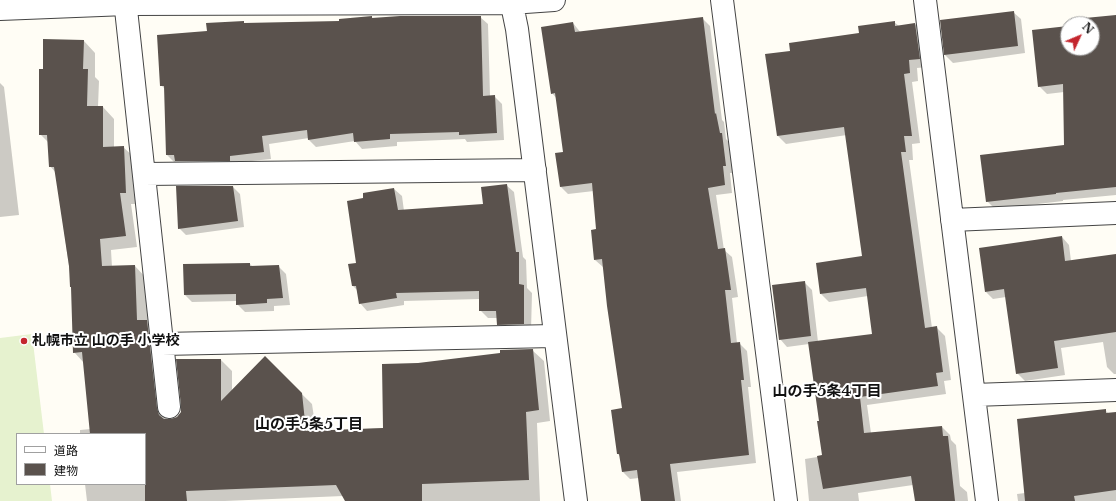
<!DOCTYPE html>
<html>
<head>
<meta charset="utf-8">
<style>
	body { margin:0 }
	#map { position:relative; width:1116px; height:501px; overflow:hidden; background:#fffdf5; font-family:"Libre Baskerville","Noto Sans JP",serif }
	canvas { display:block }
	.legend { position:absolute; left:16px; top:433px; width:130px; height:52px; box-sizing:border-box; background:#fff; border:1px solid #a0a0a0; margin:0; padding:5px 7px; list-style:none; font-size:12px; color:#111 }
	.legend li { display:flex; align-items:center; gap:8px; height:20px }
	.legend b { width:20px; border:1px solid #a0a0a0 }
	.north { position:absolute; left:1060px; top:16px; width:40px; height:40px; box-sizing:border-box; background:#fff; border:1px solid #a0a0a0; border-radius:50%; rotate:46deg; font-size:11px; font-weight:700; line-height:16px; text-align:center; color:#111 }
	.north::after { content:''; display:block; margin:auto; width:14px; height:18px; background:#c4262e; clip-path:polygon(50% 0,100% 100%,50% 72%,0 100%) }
</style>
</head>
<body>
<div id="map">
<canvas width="1116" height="501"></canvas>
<ul class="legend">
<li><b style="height:5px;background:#fff"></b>道路</li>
<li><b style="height:11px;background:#5a524d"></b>建物</li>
</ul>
<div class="north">N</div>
</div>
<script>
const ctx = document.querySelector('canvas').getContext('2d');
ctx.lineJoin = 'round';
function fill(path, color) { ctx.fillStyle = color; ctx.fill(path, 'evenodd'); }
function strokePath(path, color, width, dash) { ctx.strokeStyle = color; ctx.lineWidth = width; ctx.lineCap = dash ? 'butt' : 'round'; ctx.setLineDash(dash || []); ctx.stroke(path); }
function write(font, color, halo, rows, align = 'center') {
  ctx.font = font + ' "Libre Baskerville","Noto Sans JP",serif'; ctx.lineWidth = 4; ctx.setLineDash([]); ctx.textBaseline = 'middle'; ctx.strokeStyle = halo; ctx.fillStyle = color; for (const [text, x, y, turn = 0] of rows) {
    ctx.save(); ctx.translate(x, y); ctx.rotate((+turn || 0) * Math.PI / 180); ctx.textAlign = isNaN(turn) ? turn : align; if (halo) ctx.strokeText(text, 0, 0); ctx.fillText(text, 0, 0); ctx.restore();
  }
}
const pitch = new Path2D(`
	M32,334L44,434H17V484H50L52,501H0V338Z`);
const shadow = new Path2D(`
	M1013,12L1021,19L1025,53L953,63L945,55L941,21Z
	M1116,16V195L1063,200V201L995,209L987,201L1065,146L1064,92L1047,94L1039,86L1068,27V48H1092V24H1087Z
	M371,17L373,18L480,17L488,24L490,96H494L502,104L504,140L467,142L465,139L397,142V146L362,149L355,141L316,147L309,140V138L269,144L271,159L183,168L177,163H175L167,155L165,89L161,85L208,32L243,22L246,24L340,22Z
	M702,18L710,26L722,120L724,122L726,139L729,142L733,173H730L732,193L716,195L724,250L732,257L738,297L732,298L737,343H739L747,351L751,387H748L756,463L677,472L681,501H642L639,478L630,479L623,472L620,456L618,454L624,409L604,267H603L595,260L597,230L594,191L568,194L561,187L564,153L557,99L552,93L573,23L581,33Z
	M894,22L899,26L915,24L923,33L927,67L917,68L918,81L912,82L920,143L912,144L913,160H909L932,328H937L945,336L951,380L944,381L946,394L867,405L871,433L942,427L950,435L951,440L956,445L960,486L967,492L968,501H916L913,485L858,493L859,501H809L805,459L823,456L820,421L809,344L787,347L780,339L804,282L812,290L818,342L874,335L868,296L829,302L821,294L863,257L847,135L786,144L778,136L791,52L860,34Z
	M84,41L95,53V77L99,81L98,107H103L114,119V147H123L135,158L137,204H131L137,247L111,250L112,267L135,266L146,278L148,322L158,332L167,420L177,418L221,360L232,371V391L265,358L312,404L316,431L384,428L418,364L532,350L544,361L550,421L537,423L540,501H346L343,496L225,501H87L85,484H145V434H80V430L91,429L84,363L74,352L72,288L56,173L50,166L49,143L40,134L44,70Z
	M0,83L4,87L19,215L0,217Z
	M506,185L514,192L523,257L526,260L527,288L532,293L531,331L506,332L498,324L497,318H488L480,310V299L404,301V305L367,311L360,303L357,290L353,286L357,264L365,199L394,189L402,196L404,211L484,205Z
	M233,187L240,194L244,227L186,235L179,228Z
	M1062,237L1069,245L1071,261L1116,255V374H1114L1107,367L1103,342L1061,348L1065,375L1025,381L1017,373L1006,297L993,299L986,292Z
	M250,264L253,267L278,266L286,274L290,305L274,306V311L245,312L237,304V301L192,302L185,295Z
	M1105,410L1109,414L1116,413V501H1018L1017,494L1025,493Z`);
const building = new Path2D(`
	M1014,11L1018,46L944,55L940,20Z
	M1116,15V187L1056,193V194L986,202L980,155L1064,145L1063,84L1038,87L1032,30L1068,26V48H1092V24H1082H1086L1085,18Z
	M372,16V18L400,16H481L483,96L495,95L497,133L459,135V132L390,134V139L354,142L353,133L308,140L307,130L262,136L264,152L230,156V161H175L174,155H166L164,86H160L157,35L207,31L206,23L244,21V23L339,21V19Z
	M703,17L715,114L716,113L720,133H722L726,166H723L725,185L708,188L718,249L725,248L731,290H725L731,343L740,342L744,380H741L749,455L670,464L675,501H641L637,470L622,472L619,454H617L611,410L622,408L607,306L602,259L594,260L591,230L596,229L592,183L560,187L555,153L563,152L555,93L551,94L541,27L573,22L575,32Z
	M895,21V26L915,23L920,59L909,60L910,73L904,74L912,136H904L906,152H901L925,328L937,326L943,372L936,373L938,386L860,397L864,433L942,426L943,436H948L955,501H915L911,476L823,489L817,456L822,455L817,421H819L808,342L872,334L866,288L820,294L816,263L862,256L844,127L777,136L765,54L790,51L789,43L859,33L858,26Z
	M43,39L84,40L83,69H88L87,106H103V147L124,146L126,193H120L126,236L100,239L102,266L135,265L137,320H147L157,408L159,415L164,419H171L177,417L181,412V406L176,359H221V401L265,356L302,393L306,431L383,428L382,364L418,363L500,353V350L533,349L539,410L526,412L529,480L422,484V501H345L336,485L186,491L187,501H145V434H90L82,352L73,353L71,287H70L69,266L54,167H49L47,135H39V69H43Z
	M507,184L516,252H519V284L524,285V324L497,325L496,311H479V291L396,293L397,298L359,304L356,286H352L348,264L356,263L347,201L363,198V193L394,188L398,210L483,204L481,187Z
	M176,186H233L238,221L178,229Z
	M1062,236L1065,261L1116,254V332L1054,341L1058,368L1016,374L1004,289L985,292L979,248Z
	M250,263V266L279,265L283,298L267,299V303L236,305V294L184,295L183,264Z
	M805,281L811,336L779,340L772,285Z
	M1106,409V413L1116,412V490L1074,496L1075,501H1025L1017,419Z`);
const street = new Path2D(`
	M125,0L169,407
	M511,0L517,29L576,501
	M722,0L786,501
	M925,0L987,501
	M0,9L126,4L511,3L554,0
	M144,174L535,170
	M952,220L1116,213
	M162,344L554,336
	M974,395L1116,390`);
const markers = [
	[24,341,4,"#c4262e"]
];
const poiNames = [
	["札幌市立 山の手 小学校",32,341]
];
const neighbourhoodNames = [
	["山の手5条4丁目",827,392],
	["山の手5条5丁目",309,425]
];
fill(pitch, '#e6f2cf');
fill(shadow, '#0003');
fill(building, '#5a524d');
strokePath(street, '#444', 24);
strokePath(street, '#fff', 22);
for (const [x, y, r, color] of markers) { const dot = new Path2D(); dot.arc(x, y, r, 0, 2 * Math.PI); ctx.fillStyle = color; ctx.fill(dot); strokePath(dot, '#fff', 1.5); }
write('bold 14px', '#111', '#fff', poiNames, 'left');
write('bold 15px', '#111', '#fff', neighbourhoodNames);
</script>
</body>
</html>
